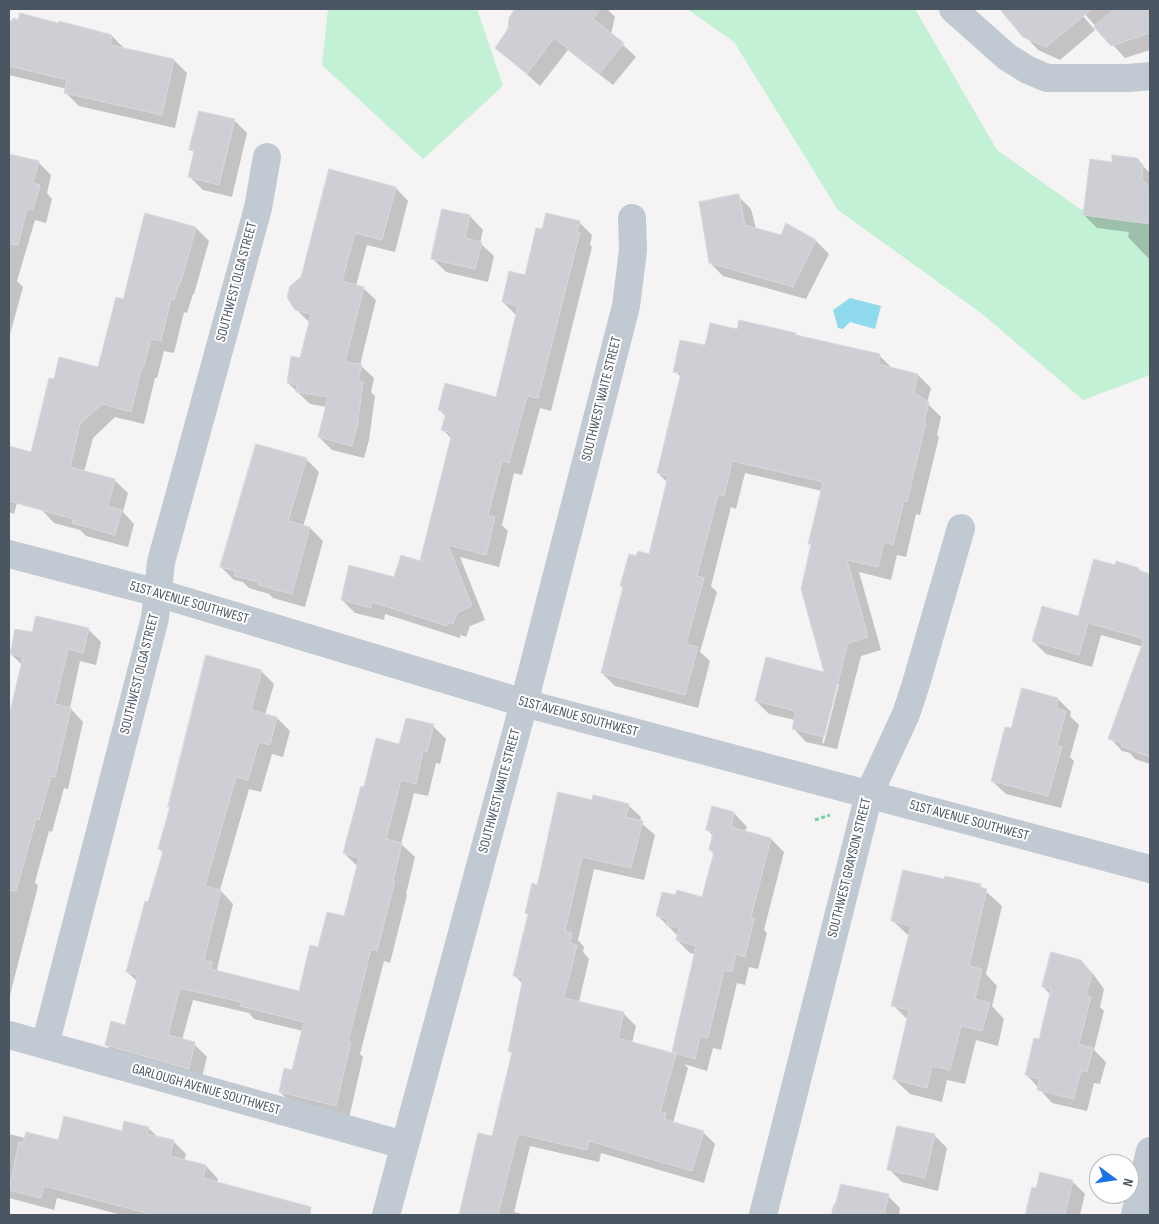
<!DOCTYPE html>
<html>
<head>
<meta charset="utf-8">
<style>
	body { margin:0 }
	#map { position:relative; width:1159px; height:1224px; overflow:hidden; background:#f5f3f3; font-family:"Sofia Sans Condensed",sans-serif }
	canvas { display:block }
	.frame { position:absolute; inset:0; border:10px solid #4a5661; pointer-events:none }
	.north { position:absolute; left:1089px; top:1154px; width:50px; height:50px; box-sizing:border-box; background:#fff; border:1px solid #b7bbc0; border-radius:50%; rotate:104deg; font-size:14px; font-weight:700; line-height:20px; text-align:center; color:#4a5661 }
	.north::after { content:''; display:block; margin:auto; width:18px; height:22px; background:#1a73e8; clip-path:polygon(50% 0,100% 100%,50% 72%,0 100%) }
</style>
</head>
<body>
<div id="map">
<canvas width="1159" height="1224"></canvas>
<div class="frame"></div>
<div class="north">N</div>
</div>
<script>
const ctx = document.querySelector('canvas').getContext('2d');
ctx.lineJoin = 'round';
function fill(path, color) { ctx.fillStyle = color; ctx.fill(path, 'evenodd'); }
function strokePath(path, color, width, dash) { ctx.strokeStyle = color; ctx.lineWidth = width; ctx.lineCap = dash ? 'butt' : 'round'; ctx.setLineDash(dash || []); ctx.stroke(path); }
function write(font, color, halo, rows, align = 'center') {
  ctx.font = font + ' "Sofia Sans Condensed",sans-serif'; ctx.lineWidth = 4; ctx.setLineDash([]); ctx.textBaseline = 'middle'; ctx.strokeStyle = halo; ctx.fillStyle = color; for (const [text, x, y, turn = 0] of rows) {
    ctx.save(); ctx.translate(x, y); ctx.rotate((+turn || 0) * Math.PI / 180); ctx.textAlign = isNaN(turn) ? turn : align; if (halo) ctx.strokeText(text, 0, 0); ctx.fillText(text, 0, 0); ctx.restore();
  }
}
const green = new Path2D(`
	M328,9H477L503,86L423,159L322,65Z
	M687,9H915L997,150L1080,209L1150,213V375L1083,400L981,313L838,210L734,42Z`);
const water = new Path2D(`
	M850,298L881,306L875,329L850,322L843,329L838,328L833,310Z`);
const shadow = new Path2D(`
	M515,9H607L615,17L611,34L636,57L613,85L568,50L540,86L497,48L510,30Z
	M1001,9H1077L1095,30L1060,60L1038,50Z
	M1080,9H1150V50L1125,58Z
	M9,21L59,24V22L112,36L125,49L174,60L187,73L175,128L79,106L66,93L67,89L9,75Z
	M234,120L247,133L232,197L203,190L190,177L195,154L191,149Z
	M10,155L38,162L51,175L47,193L52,199L46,223L35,220L17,281L23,287L9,338V162Z
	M1136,159L1150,173V260L1128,237L1129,232L1097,228L1084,215L1113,163Z
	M396,188L408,201L395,252L367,245L356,286L363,288L376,300L360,365L374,378L371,392L375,396L369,440L364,458L332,450L319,437L327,407L310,404L288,383L301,359L309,322L296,309L288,297Z
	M738,196L751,209L756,229L782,236L787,225L816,241L829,254L806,299L723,276L710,263Z
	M443,211L470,216L483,230L480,243L494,256L488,282L446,272L433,259Z
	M145,214L196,228L209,241L194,294H193L187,313L184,312L174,353L164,351L157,378H155L144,424L115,417L93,438L84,472L114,480L128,493L123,512L134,524L128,547L86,536L80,530L54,523L41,509L19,496L14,514L9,512V453L32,454L55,380L99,368L123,301Z
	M579,222L592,235L590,245L592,247L551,411L540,408L522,475L514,473L502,525L508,531L499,567L460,557L485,620L470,626L466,637L460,635V638L385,614L384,620L355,613L342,600L395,578L421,562L452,439L443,430L446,417L440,410L497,398L516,315L503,302L525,277L543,230Z
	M738,331L796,334L798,337L879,355L893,369L918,375L931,388L927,403L941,417L937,435L939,437L920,515L916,514L906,557L897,555L891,580L859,572L881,650L861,656L837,749L806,742L793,728L795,720L769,714L756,701L826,674L812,545L810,543L822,491L745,473L736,509L731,507L711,586L717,592L700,652L710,661L698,708L615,686L602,673L624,589L621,586L637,557L650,556L668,483L658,473L682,378L675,371L706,347ZM836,684H839L824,743H822Z
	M306,459L319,472L303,527L310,528L323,541L305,607L273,598L269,594L249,588L243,582L234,580L221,567Z
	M1115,566L1139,569L1150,580V604L1148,613L1150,616V636L1147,648L1101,635L1092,667L1046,654L1033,641L1079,618Z
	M88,629L101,642L96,665L80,661L70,708L83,722L68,789L64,788L52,832L49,831L35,882L38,886L10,995L9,722L22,665L11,654L32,634Z
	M1140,653L1150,656V764L1135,759L1130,753L1122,751L1110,738Z
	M261,671L274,684L265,715L277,718L290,731L283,757L272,754L261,792L249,789L220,890L233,904L217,969L221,972L300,992L319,949L345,918L358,867L344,853L365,788L400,745L433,726L446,739L440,764L436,763L428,796L414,793L401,844L415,857L406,894L407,895L390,963L384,961L360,1054L363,1057L349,1118L293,1105L280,1092L293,1071L303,1031L254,1019L249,1013L193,1000L182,1040L194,1044L207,1057L201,1081L119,1058L106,1045L126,1027L138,982L127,972L149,903L163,853L159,849Z
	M1058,699L1071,712L1070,716L1079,725L1070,757L1074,761L1061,808L1006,794L992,781L1012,730Z
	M593,802L628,805L641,817L640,822L655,835L644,880L594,869L578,940L584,947L583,952L589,959L579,1002L624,1014L636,1026L632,1043L677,1055L673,1051L696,955L690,953L677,940L678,936L657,915L676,897L703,898L714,855L710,850L713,836L707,829L713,808L734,813L747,827L745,832L771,839L784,852L764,930L767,933L758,969L749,967L745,985L737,983L721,1050L713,1048L707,1071L684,1064L688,1068L673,1123L703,1132L715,1144L704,1183L601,1153L599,1162L530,1146L514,1212L525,1215H459L479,1135L493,1138L513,1054L509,1051L523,984L514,975L529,915L526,912L538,886Z
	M945,881L980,886L1002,906L986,974L997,986L992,1006L1004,1019L998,1046L976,1040L965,1084L947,1080L942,1102L910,1094L894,1079L908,1020L893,1005L910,937L893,921Z
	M1081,961L1094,975L1104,989L1100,1007L1104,1011L1094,1050L1106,1062L1100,1084L1094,1083L1087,1111L1052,1103L1026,1074L1040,1041L1051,995L1043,987Z
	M148,1128L158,1137L173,1141L186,1154L184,1161L206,1166L218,1179L217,1183L288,1212L287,1215H122L57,1198L54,1210L9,1198V1134L25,1138L59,1141Z
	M934,1135L947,1148L938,1191L902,1182L889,1169Z
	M1072,1181L1085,1194L1080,1215H1026L1033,1189Z
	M888,1196L900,1208L899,1215H831L834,1204Z`);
const building = new Path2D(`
	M515,9H600L593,19L624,43L600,73L554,38L527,74L495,48L508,29L509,18Z
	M1000,9H1092L1046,47L1023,37Z
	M1115,9H1150V33L1111,46L1094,27Z
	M20,13L58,23L59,21L112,35L110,45L174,59L162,115L64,93L67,80L9,66V20L12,21L13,18L18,20Z
	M199,111L235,119L219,185L188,177L194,151L189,150Z
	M9,154L39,161L33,183L40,185L33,210L27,209L18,245L9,244Z
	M1112,155L1137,158L1143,165L1142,179L1150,188V224L1083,215L1090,159L1112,162Z
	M329,169L396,187L382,240L355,233L342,281L364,287L345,362L362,364L358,381L363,382L357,427L352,446L318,437L328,397L296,392L297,385L287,383L291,356L300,358L311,314L295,310L287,297L290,286L301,277Z
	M739,194L745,225L781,235L786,223L816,240L793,287L709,263L699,202Z
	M442,209L470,215L465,238L482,242L475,269L431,259Z
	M145,213L196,227L181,282L180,281L174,300L171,299L161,341L151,339L144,366H142L131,412L102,404L80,424L70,467L115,479L108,506L122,510L115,535L72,523L73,519L9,501V446L31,452L49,378L54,379L59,357L98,367L116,297L123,299Z
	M546,213L580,221L577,232L580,233L538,398L527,396L509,463L502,461L488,515L495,517L486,555L448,545L472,606L457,613L453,624L447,623V626L372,602L371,608L341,600L349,565L394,577L401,555L420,561L452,433L441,430L446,413L438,410L445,383L496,397L518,306L502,302L509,271L525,275L536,228L542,229Z
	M739,320L796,333V335L880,354L878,364L918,374L914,393L929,402L924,422H926L907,502L904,501L893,545L884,542L878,567L847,560L868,637L848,643L824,737L792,729L796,711L755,701L766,657L824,672L801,589L811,544H808L823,482L732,461L724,496L718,495L697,576L704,578L686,644L698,647L685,695L601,673L623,587L620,586L629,554L636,556L638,551L649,554L668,476L657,473L681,373L673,372L680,340L705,345L710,323L737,329Z
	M256,444L307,458L288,521L310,527L292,594L258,585L259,582L234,576L236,571L220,567Z
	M1094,559L1115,565L1116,561L1139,568L1138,570L1150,574V757L1121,746L1122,743L1108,739L1144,639L1088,623L1079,655L1032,641L1042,606L1078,616Z
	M36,616L89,628L83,653L68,649L55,704L71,708L55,777L51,776L39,820L36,819L16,891L9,890V716L23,657L10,654L15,629L32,632Z
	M206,655L262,670L251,710L277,717L270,745L259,742L248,780L236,777L205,886L221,890L204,960L212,962L211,969L299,991L310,945L318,947L327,912L344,916L359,858L343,853L361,786L364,787L376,738L399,744L406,718L434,724L427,752L423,751L416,784L401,780L386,839L402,843L393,881H395L377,951L371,949L348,1042H351L336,1106L279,1092L284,1068L292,1070L304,1022L240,1006L241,1002L180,988L168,1035L195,1042L189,1069L105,1045L111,1021L125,1025L138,975L126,972L145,901L148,902L163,851L158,849L170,807H168Z
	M1022,688L1058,698L1056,708L1066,711L1057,745L1062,747L1048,796L991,781L1005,727L1011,728Z
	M558,792L592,800L593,795L629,804L626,817L643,821L631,868L582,857L565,931L572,933L570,943L577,945L564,998L624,1012L618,1038L676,1054L660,1112L666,1113L664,1119L704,1131L692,1171L589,1141L587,1150L518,1134L498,1215H459L478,1133L492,1136L512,1052L508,1051L523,978L513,976L528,914L525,913L532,883L537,885Z
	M712,806L734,812L731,827L771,838L751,917L754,918L745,957L736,954L732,972L724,970L708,1038L700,1036L695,1059L672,1052L696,946L676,940L679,928L666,925L668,919L656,916L662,892L675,895L677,890L702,897L714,852L709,850L713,832L706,830Z
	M903,870L944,879L945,876L981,884L980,887L987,889L969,966L982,969L975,999L990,1003L982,1031L961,1026L950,1070L932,1066L927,1088L893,1079L909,1010L891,1006L911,926L891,921Z
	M1051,952L1081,960L1092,974L1086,995L1091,997L1079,1044L1093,1048L1087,1072L1081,1070L1074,1099L1037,1090L1040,1079L1025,1075L1034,1038L1039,1039L1051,989L1042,987Z
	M64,1116L122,1131L124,1121L149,1127L147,1134L174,1140L170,1156L206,1165L203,1178L311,1207L310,1215H154L44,1186L41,1198L9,1190L19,1142L23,1143L26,1132L58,1140Z
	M897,1126L935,1134L925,1178L887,1170Z
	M1040,1172L1073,1180L1065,1215H1025L1032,1187L1036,1188Z
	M841,1184L889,1194L884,1215H833Z`);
const path = new Path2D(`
	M815,820L830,815`);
const minor = new Path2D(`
	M953,9L1007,57L1028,70L1047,78H1129L1150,76
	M9,554L158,593L524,703L1150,869
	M9,1035L404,1145
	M45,1045L155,618L161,562L258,208L267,157
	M386,1215L524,703L626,306L633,250L632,218
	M763,1215L869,794L906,714L915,687L961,528
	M1135,1215L1150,1151`);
const streetNames = [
	["SOUTHWEST OLGA STREET",237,282,-75],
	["SOUTHWEST WAITE STREET",602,399,-76],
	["51ST AVENUE SOUTHWEST",189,603,16],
	["SOUTHWEST OLGA STREET",140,674,-76],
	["51ST AVENUE SOUTHWEST",578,717,15],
	["SOUTHWEST WAITE STREET",500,791,-75],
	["51ST AVENUE SOUTHWEST",969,821,15],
	["SOUTHWEST GRAYSON STREET",850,868,-76],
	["GARLOUGH AVENUE SOUTHWEST",206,1090,16]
];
fill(green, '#c3f1d5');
fill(water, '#90daee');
fill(shadow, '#0003');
fill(building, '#cdcfd5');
strokePath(building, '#d7d9de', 1);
strokePath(path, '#7ad0a6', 3, [4, 2.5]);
strokePath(minor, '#c1cad2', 28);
write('14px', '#4a5661', '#fff', streetNames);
</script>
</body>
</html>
